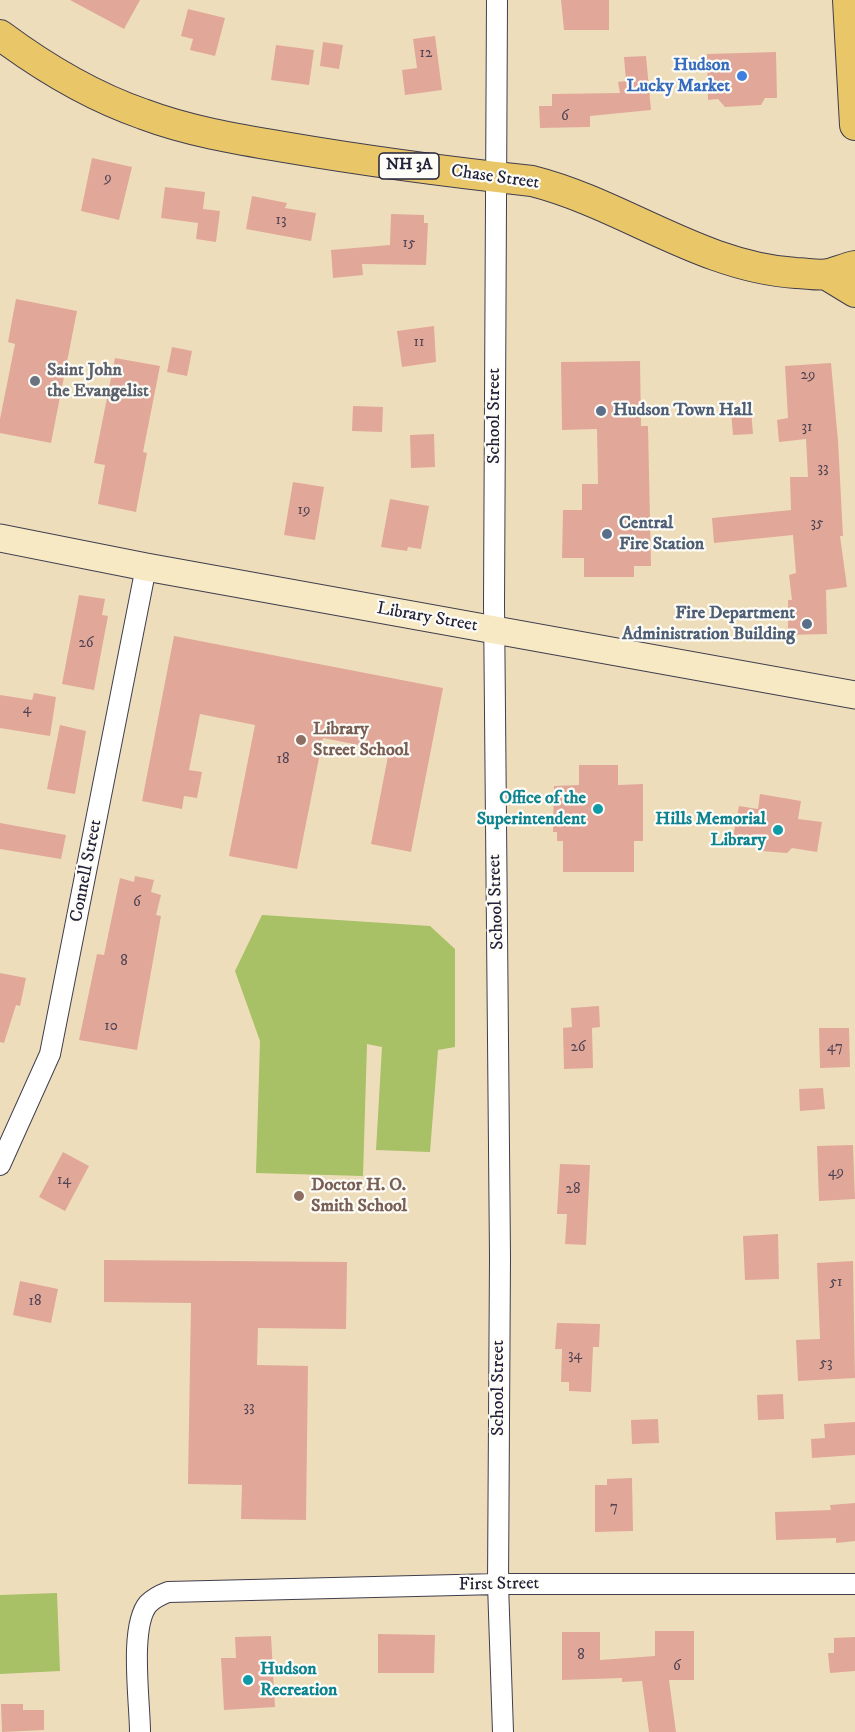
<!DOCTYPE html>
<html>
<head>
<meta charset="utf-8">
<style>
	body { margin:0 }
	canvas { display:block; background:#eeddba }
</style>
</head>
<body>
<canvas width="855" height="1732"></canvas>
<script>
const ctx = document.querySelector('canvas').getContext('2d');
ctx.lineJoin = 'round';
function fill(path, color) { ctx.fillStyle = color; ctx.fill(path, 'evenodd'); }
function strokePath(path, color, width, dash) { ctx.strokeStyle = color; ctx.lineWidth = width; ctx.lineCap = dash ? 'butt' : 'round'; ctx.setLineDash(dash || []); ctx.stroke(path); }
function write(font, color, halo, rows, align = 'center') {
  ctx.font = font + ' "IM FELL DW Pica",serif'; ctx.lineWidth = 4.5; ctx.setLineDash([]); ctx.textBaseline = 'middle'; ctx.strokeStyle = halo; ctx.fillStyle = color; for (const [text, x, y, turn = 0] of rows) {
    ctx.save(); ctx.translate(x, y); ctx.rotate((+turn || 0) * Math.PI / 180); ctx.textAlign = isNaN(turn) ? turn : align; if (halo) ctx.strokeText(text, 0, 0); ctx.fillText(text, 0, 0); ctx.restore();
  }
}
const green = new Path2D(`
	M262,915L430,926L455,949V1047L438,1050L430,1152L376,1150L382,1047L367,1044L363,1176L256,1173L260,1041L235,971Z
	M57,1593L60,1671L0,1674V1595Z`);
const building = new Path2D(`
	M70,0H140L124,29Z
	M561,0H609V30H564Z
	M188,9L225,18L215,56L190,50L193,39L181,36Z
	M435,36L442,90L405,95L402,70L417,68L413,39Z
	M323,42L343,45L339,69L320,66Z
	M276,45L314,50L309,85L271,80Z
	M776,52L777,98H765L761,105L725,107L718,99L708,100L707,54Z
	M646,56L651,110L590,116V127L540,128L539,106H552V94L620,93L618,82L626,81L624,57Z
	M92,158L132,167L119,220L81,211Z
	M165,187L205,192L203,209L220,211L216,242L196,239L198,223L161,218Z
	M252,196L287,203L285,208L316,213L311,241L246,229Z
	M391,214L424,215V223H428L426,265L362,264L363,275L333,278L331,250L390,245Z
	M16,299L77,311L51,443L0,433V419L15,344L8,342Z
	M434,326L436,362L402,367L397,331Z
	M172,347L192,351L187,376L167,372Z
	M115,358L160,366L143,452L147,453L136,512L98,504L105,465L94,463Z
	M640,361L641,426H648L651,566H634V577H584V558H562L563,510H582V484H598L597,429L562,430L561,362Z
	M831,363L838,441L843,536H840L847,587L826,590L827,634L788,635V600H792L789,575L796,573L793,535L714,543L712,518L791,510L790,477H808L806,439L779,442L777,420L788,418L785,366Z
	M353,406L383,407L382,432L352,431Z
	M751,410L753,434L733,435L731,412Z
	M434,434L435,467L411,468L410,435Z
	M293,482L324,487L315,540L284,535Z
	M390,499L429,506L421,549L408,547L407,551L381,547Z
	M79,595L105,599L102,615L108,616L94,690L62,684Z
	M174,636L443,688L411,852L371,844L389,751L323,738L297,869L229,856L255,725L200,714L189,770L202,772L197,798L184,796L182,809L142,801Z
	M34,693L56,697L50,736L0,728V695L32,700Z
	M60,725L86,731L75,794L47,789Z
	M579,765H618V785L643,784V841H634V872H563V841H557V832H553L554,786L579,785Z
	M760,794L801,801L798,819L822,822L817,852L792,848L787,853L761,851L751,840L733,837L739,806L758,809Z
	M0,823L66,835L61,859L0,849Z
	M135,876L154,880L151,892L161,895L156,915L161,916L137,1050L79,1040L97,954L104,955L120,878L134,882Z
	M0,973L26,978L20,1006L16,1005L4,1043L0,1042Z
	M599,1006L600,1027L592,1028L593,1068L564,1069L563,1028L572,1027L571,1008Z
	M819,1028H849L850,1067L820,1068Z
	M823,1088L825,1109L800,1111L799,1089Z
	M853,1145L855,1199L819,1201L817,1146Z
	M63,1152L89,1166L65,1211L39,1197Z
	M560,1164L590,1165L586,1245L565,1244L567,1214H557Z
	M778,1234L779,1279L745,1280L743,1236Z
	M104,1260L347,1262L346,1329L258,1328L257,1365L308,1366L306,1520L241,1519L242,1485L188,1484L191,1303L104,1302Z
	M853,1261L855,1378L798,1381L796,1340L820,1339L817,1263Z
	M20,1281L58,1289L51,1323L13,1315Z
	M557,1323L600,1324L599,1347H593L591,1392L569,1391V1382H561L562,1349H555Z
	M783,1394L784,1419L758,1420L757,1395Z
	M658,1419L659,1443L632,1444L631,1420Z
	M855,1422V1455L812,1458L811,1439L825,1438L824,1424Z
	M632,1478L633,1531L595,1532V1485H607V1479Z
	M855,1503V1541L836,1543V1538L776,1540L775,1512L831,1510L830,1505Z
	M655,1631H694V1680H669L676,1732H649L642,1681L622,1682V1678L562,1680V1632H600V1660L655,1656Z
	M378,1634L435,1635L434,1673H378Z
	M271,1636L275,1707L224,1710L221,1658H236L235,1637Z
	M855,1637V1671L830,1673L828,1653H834V1638Z
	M1,1704H23V1710H44V1730L2,1732Z`);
const street = new Path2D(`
	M497,0L494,604L500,1257L498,1584L503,1732
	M0,1165L50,1054L146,567
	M140,1732C140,1702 129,1627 148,1604C154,1598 160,1595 168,1592L498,1584H855`);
const secondary = new Path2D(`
	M0,538L146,567L855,695`);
const primary = new Path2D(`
	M848,0L855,125
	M0,35C43,67 91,96 143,114C188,131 236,139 284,147C366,161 449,172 532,181C623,204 701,267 796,273C806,273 819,276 829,274C837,272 846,268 855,266
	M827,275L855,292`);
const markers = [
	[742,76,6,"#3f7fe0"],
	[35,381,6,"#6b7280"],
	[601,411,6,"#5c6f8a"],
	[607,534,6,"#5c6f8a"],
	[807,624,6,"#5c6f8a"],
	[301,740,6,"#8d6e63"],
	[598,809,6,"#0f9aa8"],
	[778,830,6,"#0f9aa8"],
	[299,1196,6,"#8d6e63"],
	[248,1680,6,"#0f9aa8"]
];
const numberNames = [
	["12",426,54],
	["6",565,117],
	["9",108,179],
	["13",281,221],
	["15",409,244],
	["11",419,343],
	["29",808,376],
	["31",807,428],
	["33",823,469],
	["19",304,511],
	["35",817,524],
	["26",86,644],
	["4",27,710],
	["18",283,760],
	["6",137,903],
	["8",124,962],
	["10",111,1027],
	["26",578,1048],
	["47",835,1048],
	["49",836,1173],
	["14",64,1181],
	["28",573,1190],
	["51",836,1283],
	["18",35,1302],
	["34",575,1356],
	["53",826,1364],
	["33",249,1408],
	["7",614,1508],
	["8",581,1656],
	["6",677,1667]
];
const shields = [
	[409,166,60]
];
const shieldNames = [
	["NH 3A",409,166]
];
const shopNames = [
	["Hudson",730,66],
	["Lucky Market",730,87]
];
const streetNames = [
	["Chase Street",495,178,8],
	["School Street",495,416,-90],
	["Library Street",427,618,10],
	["Connell Street",87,871,-79],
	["School Street",497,902,-92],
	["School Street",499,1388,-90],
	["First Street",499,1585,-1]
];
const worshipNames = [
	["Saint John",47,371],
	["the Evangelist",47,392]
];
const serviceNames = [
	["Hudson Town Hall",613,411],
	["Central",619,524],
	["Fire Station",619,545],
	["Fire Department",795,614,"right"],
	["Administration Building",795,635,"right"]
];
const educationNames = [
	["Library",313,730],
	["Street School",313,751],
	["Doctor H. O.",311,1186],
	["Smith School",311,1207]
];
const cultureNames = [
	["Office of the",586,799],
	["Superintendent",586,820],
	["Hills Memorial",766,820],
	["Library",766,841],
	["Hudson",260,1670,"left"],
	["Recreation",260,1691,"left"]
];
fill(green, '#a8c066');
fill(building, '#e1a89a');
strokePath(street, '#413e4e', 22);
strokePath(secondary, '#413e4e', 29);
strokePath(primary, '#413e4e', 32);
strokePath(street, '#fff', 20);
strokePath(secondary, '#f6e9c3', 27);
strokePath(primary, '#e9c769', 30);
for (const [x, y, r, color] of markers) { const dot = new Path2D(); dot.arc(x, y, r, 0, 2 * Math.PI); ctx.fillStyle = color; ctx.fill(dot); strokePath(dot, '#fdfcf7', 2); }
write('15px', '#524453', null, numberNames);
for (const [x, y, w] of shields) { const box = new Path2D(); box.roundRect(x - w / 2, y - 13, w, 26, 4.5); ctx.fillStyle = '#fdfcf7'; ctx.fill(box); strokePath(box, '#22223b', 1.5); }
write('bold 16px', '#22223b', null, shieldNames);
write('bold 18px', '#366cbe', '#fdfcf7', shopNames, 'right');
write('18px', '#22223b', '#fdfcf7', streetNames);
write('bold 18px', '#5b616d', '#fdfcf7', worshipNames, 'left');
write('bold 18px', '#4e5e75', '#fdfcf7', serviceNames, 'left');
write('bold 18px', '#785e54', '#fdfcf7', educationNames, 'left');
write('bold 18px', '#0d838f', '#fdfcf7', cultureNames, 'right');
</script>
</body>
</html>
